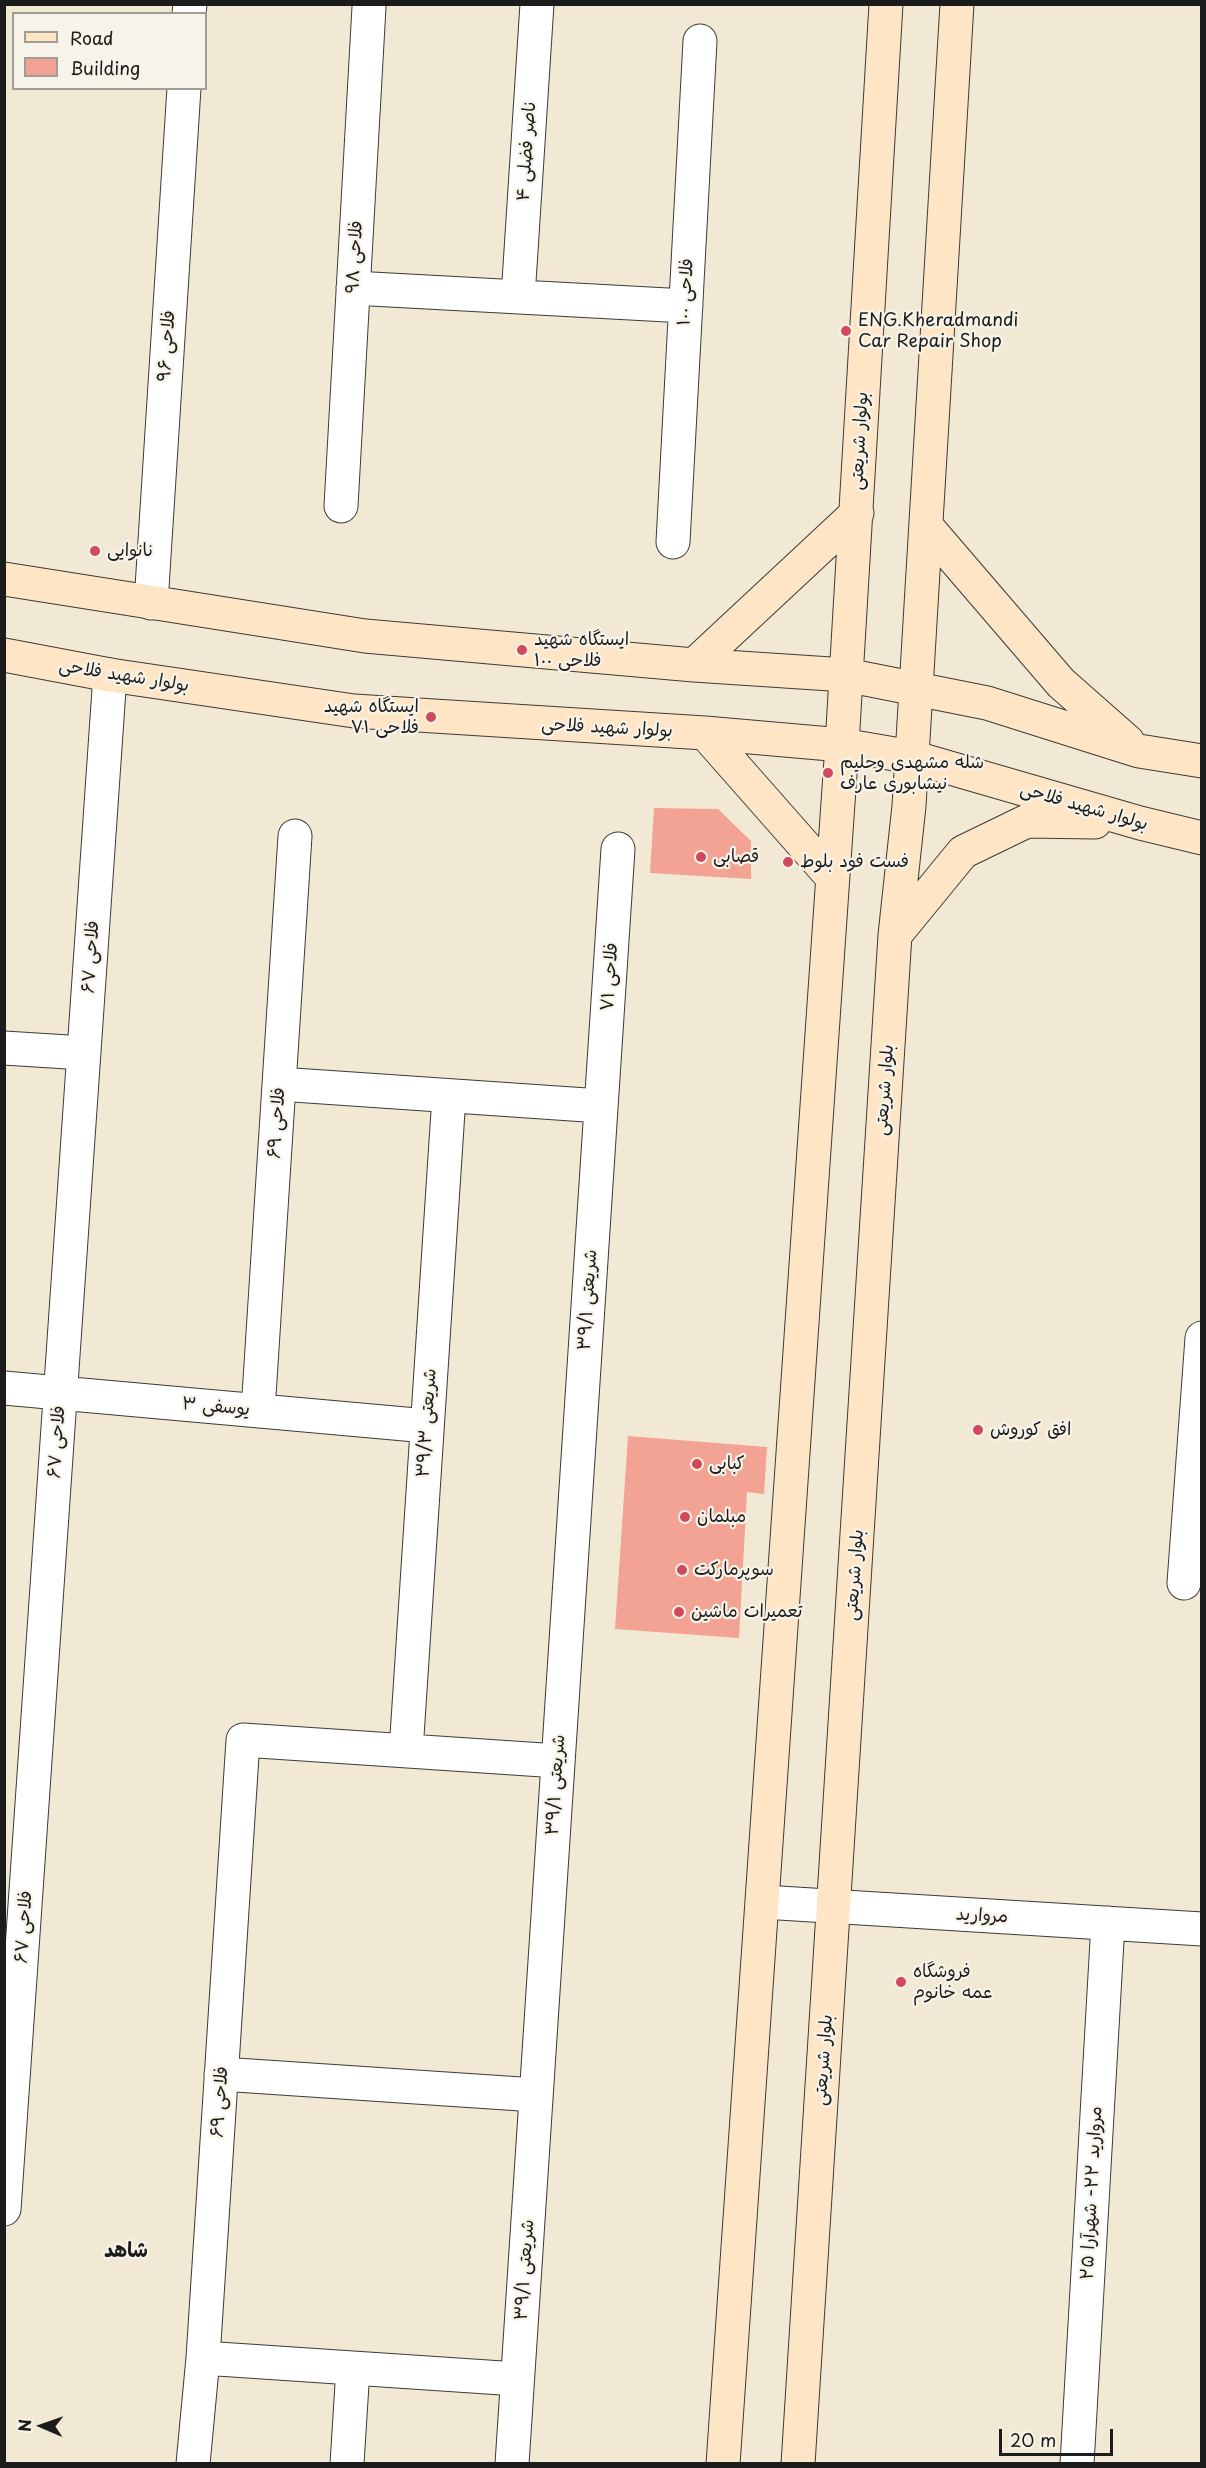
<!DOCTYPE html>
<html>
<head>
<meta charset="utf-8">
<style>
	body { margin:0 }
	#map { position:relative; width:1206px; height:2468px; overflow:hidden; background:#f2e9d4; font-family:"Playpen Sans",sans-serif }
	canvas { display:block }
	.frame { position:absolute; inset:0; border:6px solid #1c1c1c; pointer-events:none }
	.legend { position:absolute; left:12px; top:12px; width:195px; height:78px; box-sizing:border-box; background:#f7f3e8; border:2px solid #9f9d96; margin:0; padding:8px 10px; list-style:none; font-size:18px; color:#1c1c1c }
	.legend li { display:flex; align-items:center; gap:12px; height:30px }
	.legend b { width:30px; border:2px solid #9f9d96 }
	.north { position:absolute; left:12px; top:2396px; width:60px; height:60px; -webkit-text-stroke:4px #f7f3e8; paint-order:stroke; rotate:272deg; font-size:16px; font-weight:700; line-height:24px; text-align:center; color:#1c1c1c }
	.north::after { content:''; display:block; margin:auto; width:21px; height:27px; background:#1c1c1c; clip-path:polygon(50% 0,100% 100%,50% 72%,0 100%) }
	.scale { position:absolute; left:999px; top:2429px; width:114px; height:27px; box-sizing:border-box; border:3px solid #1c1c1c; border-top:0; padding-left:8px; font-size:18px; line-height:21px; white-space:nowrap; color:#1c1c1c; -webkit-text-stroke:4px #f7f3e8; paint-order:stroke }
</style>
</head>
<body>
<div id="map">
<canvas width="1206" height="2468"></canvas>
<div class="frame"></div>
<ul class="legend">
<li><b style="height:8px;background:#fde5c5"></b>Road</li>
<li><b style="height:16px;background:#f2a393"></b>Building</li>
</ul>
<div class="north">N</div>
<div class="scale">20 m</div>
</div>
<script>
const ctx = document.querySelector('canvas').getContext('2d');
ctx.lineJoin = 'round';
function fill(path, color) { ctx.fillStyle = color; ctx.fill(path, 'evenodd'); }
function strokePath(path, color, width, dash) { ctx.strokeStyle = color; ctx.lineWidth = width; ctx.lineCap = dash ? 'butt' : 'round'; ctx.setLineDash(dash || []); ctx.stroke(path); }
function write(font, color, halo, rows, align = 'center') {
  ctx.font = font + ' "Playpen Sans","Playpen Sans Arabic",sans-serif'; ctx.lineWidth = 4.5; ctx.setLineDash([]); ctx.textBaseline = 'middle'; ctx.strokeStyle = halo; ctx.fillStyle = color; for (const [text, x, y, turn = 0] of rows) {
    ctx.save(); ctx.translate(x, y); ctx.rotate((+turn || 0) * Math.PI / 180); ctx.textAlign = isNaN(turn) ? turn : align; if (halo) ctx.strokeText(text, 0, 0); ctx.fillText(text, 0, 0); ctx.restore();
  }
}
const building = new Path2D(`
	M654,808L718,809L751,841V879L650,873Z
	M628,1436L767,1447L764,1494L747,1492L739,1638L615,1629Z`);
const street = new Path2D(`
	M189,14L190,4
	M353,288L686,306
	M518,297L537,4
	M341,506L369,7
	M673,542L700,41
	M151,603L184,88
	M4,1048L84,1053
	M279,1084L601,1106
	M4,1388L427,1426
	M258,1411L295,836
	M1184,1583L1202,1338
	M406,1751L449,1096
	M763,1902L1202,1929
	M221,2074L536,2095
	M4,2209L110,675
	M203,2358L517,2379
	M193,2464L203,2358L243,1740L558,1761
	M347,2464L353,2368
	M512,2464L618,849
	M1077,2464L1108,1923`);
const secondary = new Path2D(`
	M927,527L1061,683L1128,742
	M4,579L365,636L694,665L846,675L987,703L1139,751L1202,761
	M4,655L110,675L354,711L705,733L842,745L912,757L1140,823L1202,838
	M694,665L857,513
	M705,733L831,876
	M895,935L963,852L1027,821L1095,822
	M723,2464L842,745L886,4
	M798,2464L895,935L909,806L957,4`);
const markers = [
	[846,331,6,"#d1495b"],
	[95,551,6,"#d1495b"],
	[522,650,6,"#d1495b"],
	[431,717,6,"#d1495b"],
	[828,773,6,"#d1495b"],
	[701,857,6,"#d1495b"],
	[788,862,6,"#d1495b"],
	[978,1430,6,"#d1495b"],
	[697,1464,6,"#d1495b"],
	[685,1517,6,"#d1495b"],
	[682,1570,6,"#d1495b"],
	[679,1612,6,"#d1495b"],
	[901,1982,6,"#d1495b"]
];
const streetNames = [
	["ناصر فضلی ۴",527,151,-86],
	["فلاحی ۹۸",355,257,-87],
	["فلاحی ۱۰۰",686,292,-87],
	["فلاحی ۹۶",167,346,-86],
	["بولوار شریعتی",860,441,-87],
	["بولوار شهید فلاحی",124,676,9],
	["بولوار شهید فلاحی",607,728,3],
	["بولوار شهید فلاحی",1084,807,16],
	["فلاحی ۶۷",91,957,-86],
	["فلاحی ۷۱",610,977,-86],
	["بلوار شریعتی",885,1090,-86],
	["فلاحی ۶۹",277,1123,-86],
	["شریعتی ۳۹/۱",588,1300,-86],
	["یوسفی ۳",216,1407,5],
	["شریعتی ۳۹/۳",427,1423,-86],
	["فلاحی ۶۷",57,1442,-86],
	["بلوار شریعتی",855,1575,-86],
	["شریعتی ۳۹/۱",556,1785,-86],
	["مروارید",982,1916,3],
	["فلاحی ۶۷",24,1927,-86],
	["بلوار شریعتی",824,2060,-86],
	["فلاحی ۶۹",220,2102,-86],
	["مروارید ۲۲- شهرآرا ۲۵",1092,2193,-87],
	["شریعتی ۳۹/۱",525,2270,-86]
];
const poiNames = [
	["ENG.Kheradmandi",858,321],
	["Car Repair Shop",858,342],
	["نانوایی",107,551],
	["ایستگاه شهید",534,640],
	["فلاحی ۱۰۰",534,661],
	["ایستگاه شهید",419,707,"right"],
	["فلاحی ۷۱",419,728,"right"],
	["شله مشهدی وحلیم",840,763],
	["نیشابوری عارف",840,784],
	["قصابی",713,857],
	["فست فود بلوط",800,862],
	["افق کوروش",990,1430],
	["کبابی",709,1464],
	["مبلمان",697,1517],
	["سوپرمارکت",694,1570],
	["تعمیرات ماشین",691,1612],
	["فروشگاه",913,1972],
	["عمه خانوم",913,1993]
];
const neighbourhoodNames = [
	["شاهد",126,2251]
];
fill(building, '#f2a393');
strokePath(street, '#3c3b38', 35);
strokePath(secondary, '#3c3b38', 35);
strokePath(street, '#fff', 33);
strokePath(secondary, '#fde5c5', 33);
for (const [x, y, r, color] of markers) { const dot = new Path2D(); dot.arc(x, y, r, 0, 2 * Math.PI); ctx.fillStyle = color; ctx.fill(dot); strokePath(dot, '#f7f3e8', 2); }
write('18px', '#1c1c1c', '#f7f3e8', streetNames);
write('18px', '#1c1c1c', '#f7f3e8', poiNames, 'left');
write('bold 20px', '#1c1c1c', '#f7f3e8', neighbourhoodNames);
</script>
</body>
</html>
